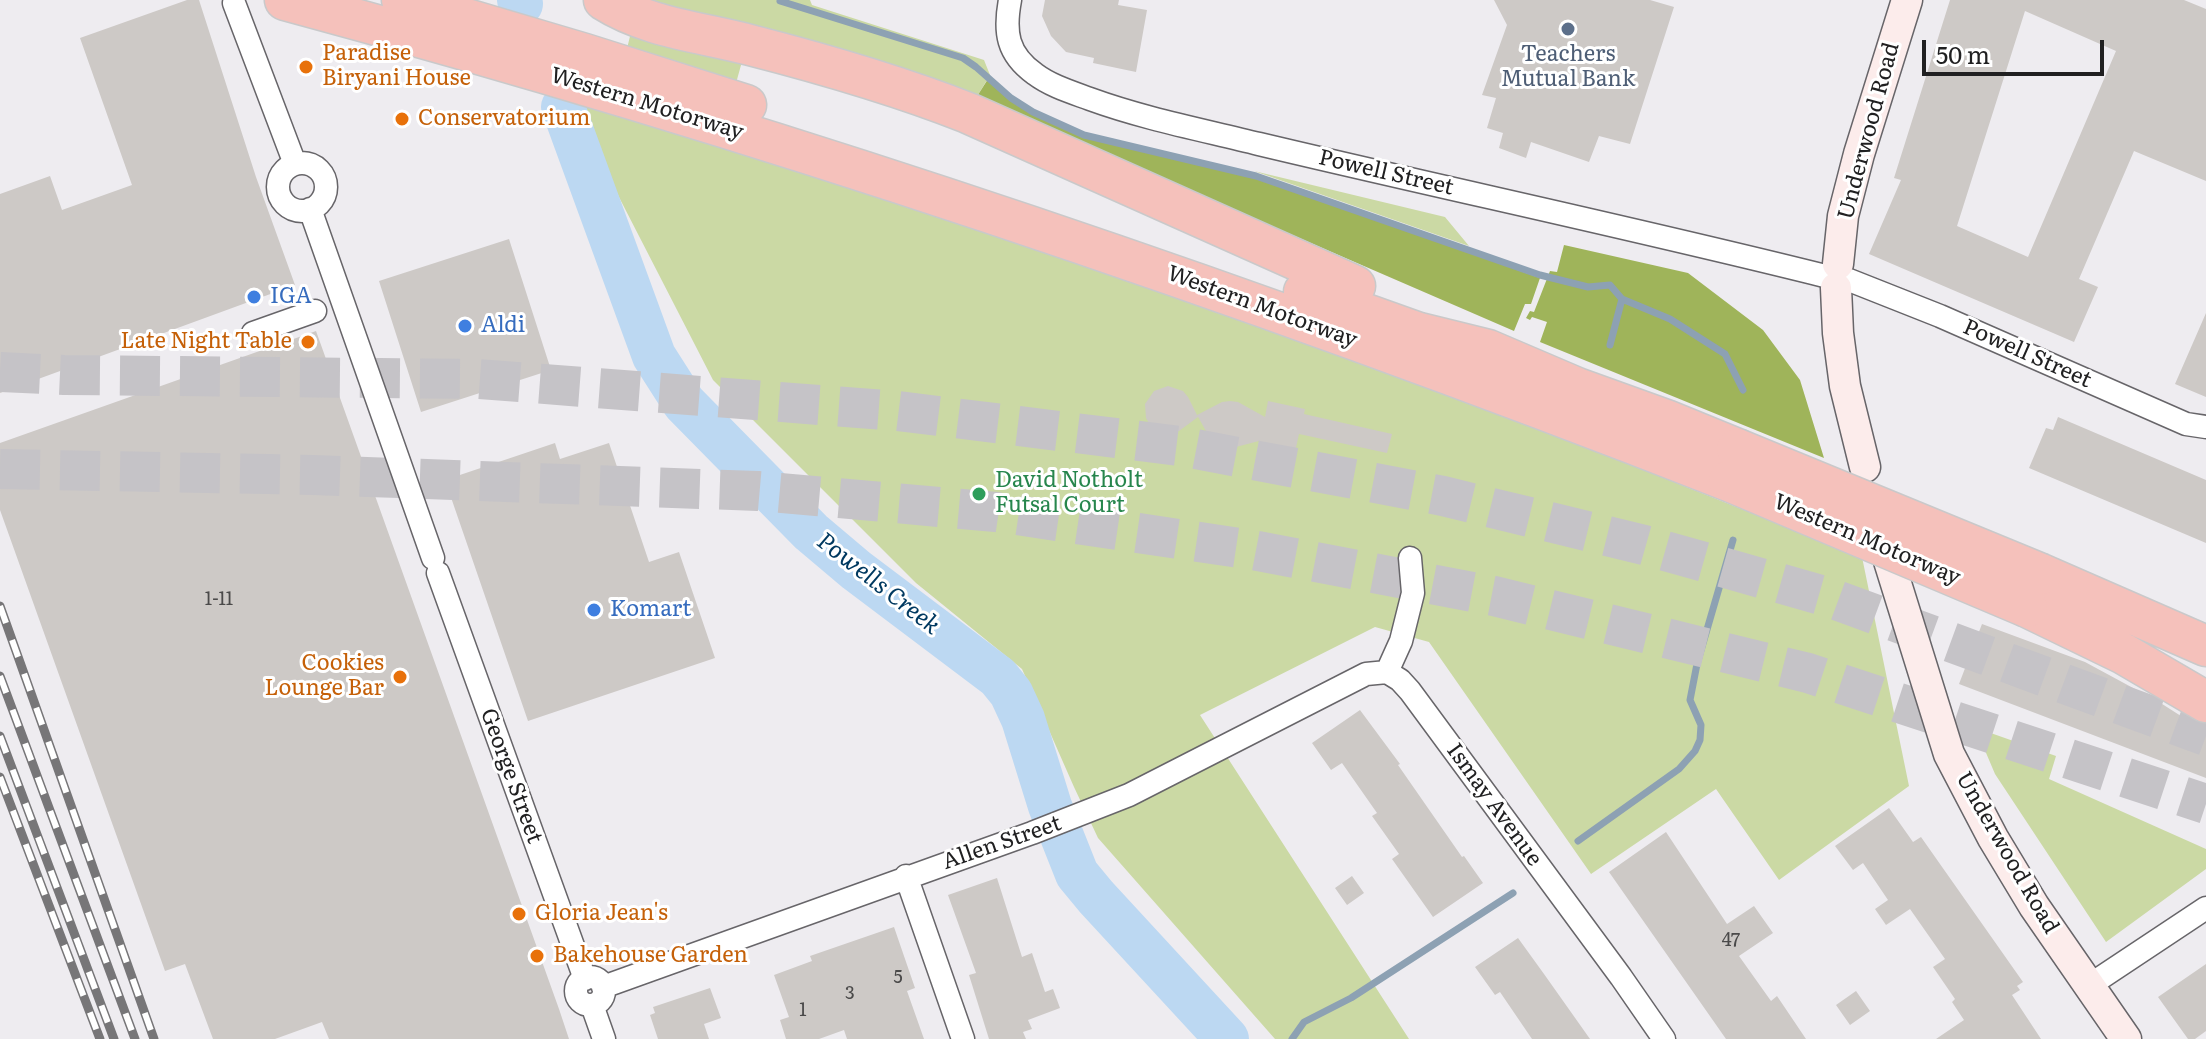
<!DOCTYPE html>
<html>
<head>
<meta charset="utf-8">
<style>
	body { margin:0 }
	#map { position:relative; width:2206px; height:1039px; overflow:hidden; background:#eeecf0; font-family:Literata,serif }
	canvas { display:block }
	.scale { position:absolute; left:1922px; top:40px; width:182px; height:36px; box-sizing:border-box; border:4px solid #202021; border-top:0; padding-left:10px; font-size:24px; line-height:28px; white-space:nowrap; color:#202021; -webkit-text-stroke:6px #fff; paint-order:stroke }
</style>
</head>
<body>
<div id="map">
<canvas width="2206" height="1039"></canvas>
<div class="scale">50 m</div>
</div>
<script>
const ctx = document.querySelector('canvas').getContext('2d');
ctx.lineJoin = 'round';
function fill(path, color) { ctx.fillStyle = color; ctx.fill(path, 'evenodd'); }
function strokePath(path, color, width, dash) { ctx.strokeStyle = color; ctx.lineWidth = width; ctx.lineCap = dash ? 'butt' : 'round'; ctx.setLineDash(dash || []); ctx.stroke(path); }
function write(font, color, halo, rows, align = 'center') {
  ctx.font = font + ' Literata,serif'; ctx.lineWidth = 6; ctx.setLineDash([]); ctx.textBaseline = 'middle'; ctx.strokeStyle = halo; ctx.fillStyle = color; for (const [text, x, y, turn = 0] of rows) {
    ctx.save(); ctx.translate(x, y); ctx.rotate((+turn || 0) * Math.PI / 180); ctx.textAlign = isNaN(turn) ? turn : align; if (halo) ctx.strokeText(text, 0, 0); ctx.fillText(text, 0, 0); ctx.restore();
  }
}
const green = new Path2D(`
	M639,0H810L812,5L984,60L990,75L976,98L751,29L720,141L1406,375L1862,557L1909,786L1779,880L1716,789L1591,874L1429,642L1375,627L1200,715L1409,1039H1275L1098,838L1074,787L1022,669L916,583L713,380L567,96L612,109Z
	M1254,171L1445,217L1469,246Z
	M1985,731L2056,756L2049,779L2206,849V869L2106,942L1995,774L1981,741Z`);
const forest = new Path2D(`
	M988,79C1060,151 1167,149 1258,178C1353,209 1446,245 1540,278L1531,304H1525L1514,331L976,98Z
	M1564,245L1688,273L1763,330L1800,380L1824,458L1540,342L1547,322L1532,317L1530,320L1526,318L1530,311L1534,312L1550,271L1557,272Z`);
const stream = new Path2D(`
	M780,1L963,58L976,67L1011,98L1033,112L1084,135L1256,176L1540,275L1588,287L1610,285L1622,299L1670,319L1725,354L1743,390
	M1610,345L1622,299
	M1578,841L1679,769L1695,751L1700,740L1701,725L1690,700L1697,664L1733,540
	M1292,1039L1304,1022L1351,998L1513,893`);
const river = new Path2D(`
	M519,0L521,4
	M563,107L654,356L684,403L811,532L856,570L998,677L1011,693L1023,719L1050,806L1077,874L1096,897L1227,1039`);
const building = new Path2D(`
	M187,0H199L256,177L295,285L0,393V194L50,176L62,210L132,185L80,38Z
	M1045,0H1119L1118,5L1147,10L1136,72L1093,63L1094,58L1066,52L1051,36L1042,16Z
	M1494,0H1650L1674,7L1630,144L1599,136L1589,162L1531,142L1526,158L1499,148L1503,133L1487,128L1496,98L1482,95L1507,25Z
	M1950,0H2184L2206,9V181L2134,151L2079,279L2098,287L2074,342L1869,254L1901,180L1894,178ZM2025,11L2116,51L2028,257L1957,226Z
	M509,239L551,370L421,412L379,281Z
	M2206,313V397L2175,384Z
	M316,331L559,1009L569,1039H329L322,1022L275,1039H213L185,964L165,971L0,510V443Z
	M1168,386L1183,391L1188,397L1198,417L1179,431L1163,433L1150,425L1146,418L1145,404L1154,391Z
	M1230,401L1238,402L1265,417L1268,401L1305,409L1304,414L1392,434L1387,453L1299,434L1290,475L1254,467L1259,441L1232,448H1224L1211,440L1197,415L1222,402Z
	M2058,417L2206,480V543L2029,468L2046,428L2053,430Z
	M555,443L560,459L609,443L649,562L679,552L715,658L528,721L445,480Z
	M1982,624L2085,662L2159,702L2206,732V778L1959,684Z
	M1360,710L1400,764L1398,765L1462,857L1464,856L1483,883L1433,917L1392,859L1399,854L1372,816L1377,813L1342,763L1331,770L1312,743Z
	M1889,808L1913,842L1921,837L2023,982L2017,986L2020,990L2012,995L2041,1039H1936L1964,1020L1952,1002L1955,999L1933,967L1945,959L1910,909L1886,925L1875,909L1888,900L1863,863L1853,870L1835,846Z
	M1666,832L1727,924L1754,906L1773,933L1739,956L1771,1001L1777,996L1806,1039H1726L1609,872Z
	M1352,876L1364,893L1347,905L1335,888Z
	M997,878L1022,957L1032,953L1045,992L1053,989L1060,1008L1028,1020L1032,1029L1023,1032L1026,1039H989L969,975L976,973L948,895Z
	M894,927L915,988L907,991L924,1039H847L844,1030L819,1039H786L780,1020L789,1017L774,975L812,961L810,956Z
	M1518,938L1544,974L1590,1039H1532L1500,992L1495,995L1475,967Z
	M2206,964V1031L2195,1039H2188L2158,997Z
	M710,988L721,1018L704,1024L709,1039H658L650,1015L655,1013L653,1007Z
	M1856,991L1870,1011L1850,1025L1836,1005Z`);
const highwayTunnel = new Path2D(`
	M0,372L64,375L479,379L898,411L1180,446L1443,496L1644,545L1828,597L2206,736
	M0,469L313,475L758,491L996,512L1253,550L1494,596L1808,673L2206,804`);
const street = new Path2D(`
	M1010,0C1004,32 1007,54 1035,74C1051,86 1071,92 1090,99C1145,119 1203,130 1259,144C1448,189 1637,229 1825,276
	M234,3L295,164
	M278 187a24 24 0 1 1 48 0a24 24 0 1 1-48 0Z
	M310,209L433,558
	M1849,280L1940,316L2186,424L2206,427
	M253,333L315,311
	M438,573L585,979
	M1387,672L1400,680L1410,691L1621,977L1664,1039
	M1387,672L1401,641L1413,593L1410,558
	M906,876L963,1039
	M576 991a14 14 0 1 1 28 0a14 14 0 1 1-28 0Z
	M2090,985L2206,908
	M603,987L1032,833L1129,795L1366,674L1387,672
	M592,1005L604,1039`);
const secondary = new Path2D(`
	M1838,264L1843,216L1859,154L1907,0
	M1836,288L1838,333L1845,386L1865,467
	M1889,561L1949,754L1993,838L2034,906L2126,1039`);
const highway = new Path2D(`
	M285,0C775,132 1256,296 1729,481
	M402,0L585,54L746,105
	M604,0C648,28 701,32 750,45C824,64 897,85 968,113L1355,286
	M1304,292L1419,333L1488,350L1577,388L1666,420L1737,449
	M2041,574L2206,646
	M2027,607L2124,654L2206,702`);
const rail = new Path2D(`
	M0,606L154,1039
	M0,676L135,1039
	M0,736L114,1039
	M0,777L100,1039`);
const highwayBridge = new Path2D(`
	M1737,449L2041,574
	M1729,481L2027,607`);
const markers = [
	[1568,29,8,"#5c6f8a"],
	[306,67,8,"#e8710a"],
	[402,119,8,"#e8710a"],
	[254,297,8,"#3f7fe0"],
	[465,326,8,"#3f7fe0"],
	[308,342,8,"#e8710a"],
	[979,494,8,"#2e9e5b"],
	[594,610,8,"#3f7fe0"],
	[400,677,8,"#e8710a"],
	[519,914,8,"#e8710a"],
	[537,956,8,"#e8710a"]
];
const numberNames = [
	["1-11",219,600],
	["47",1731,941],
	["5",898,978],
	["3",850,994],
	["1",803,1011]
];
const foodNames = [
	["Paradise",322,54],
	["Biryani House",322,79],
	["Conservatorium",418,119],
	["Late Night Table",292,342,"right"],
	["Cookies",384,664,"right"],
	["Lounge Bar",384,689,"right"],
	["Gloria Jean's",535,914],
	["Bakehouse Garden",553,956]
];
const serviceNames = [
	["Teachers",1568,55],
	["Mutual Bank",1568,80]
];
const streetNames = [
	["Western Motorway",647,104,17],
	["Underwood Road",1869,131,-75],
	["Powell Street",1386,173,13],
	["Western Motorway",1262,307,20],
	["Powell Street",2027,354,24],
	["Western Motorway",1867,540,23],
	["George Street",511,776,70],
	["Ismay Avenue",1494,805,54],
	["Allen Street",1002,843,-19],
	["Underwood Road",2007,853,60]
];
const shopNames = [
	["IGA",270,297],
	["Aldi",481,326],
	["Komart",610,610]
];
const leisureNames = [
	["David Notholt",995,481],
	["Futsal Court",995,506]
];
const waterNames = [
	["Powells Creek",878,584,38]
];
fill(green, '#cbd9a4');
fill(forest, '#9fb45a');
strokePath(stream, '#8da1b3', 7);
strokePath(river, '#bcd8f2', 44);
fill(building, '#cdc9c6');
strokePath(highwayTunnel, '#c5c3c7', 40, [40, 20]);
strokePath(street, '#676569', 25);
strokePath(secondary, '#676569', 33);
strokePath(highway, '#c9c9ca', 43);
strokePath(street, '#fff', 22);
strokePath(secondary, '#fceceb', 30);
strokePath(highway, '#f5c1bb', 40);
strokePath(rail, '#777678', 9);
strokePath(rail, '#fff', 6, [18]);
strokePath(highwayBridge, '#c9c9ca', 43, []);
strokePath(highwayBridge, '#f5c1bb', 40);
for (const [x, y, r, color] of markers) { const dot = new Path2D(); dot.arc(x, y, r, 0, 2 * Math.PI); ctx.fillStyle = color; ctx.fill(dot); strokePath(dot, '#fff', 3); }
write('18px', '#4b4a4a', null, numberNames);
write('22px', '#c56008', '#fff', foodNames, 'left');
write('22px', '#4e5e75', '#fff', serviceNames);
write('22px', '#202021', '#fff', streetNames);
write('22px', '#366cbe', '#fff', shopNames, 'left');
write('22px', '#27864d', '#fff', leisureNames, 'left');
write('italic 24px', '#003960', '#fff', waterNames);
</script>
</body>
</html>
